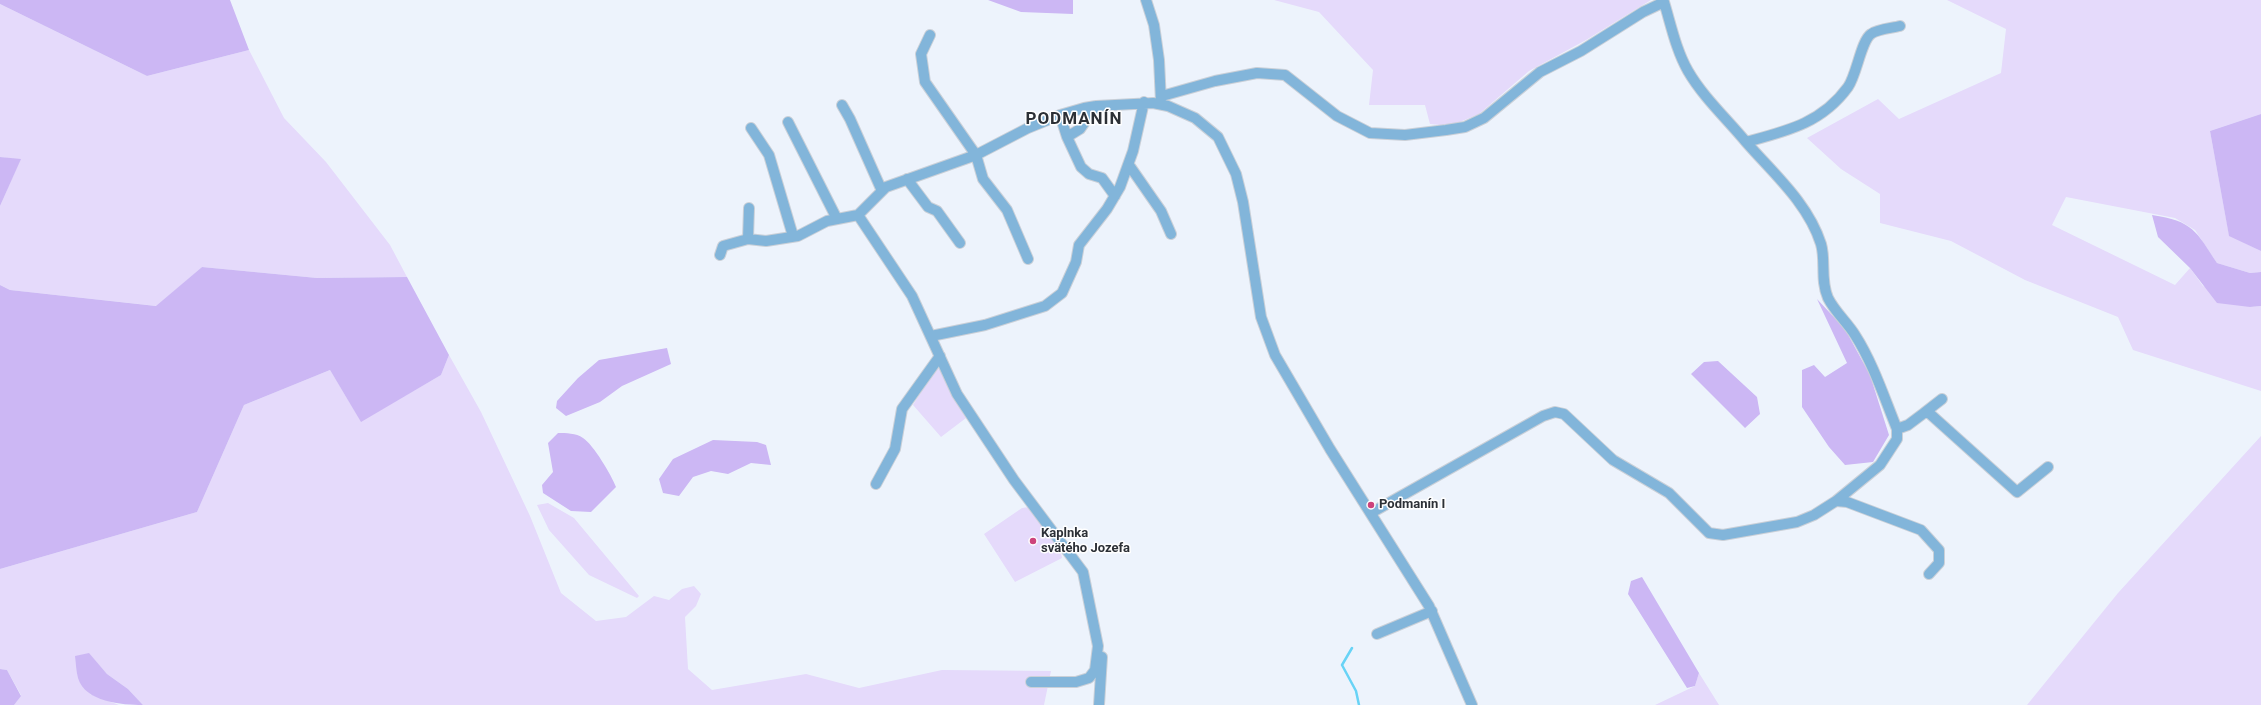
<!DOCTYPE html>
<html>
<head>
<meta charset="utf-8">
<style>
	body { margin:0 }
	canvas { display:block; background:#edf3fc }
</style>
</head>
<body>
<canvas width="2261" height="705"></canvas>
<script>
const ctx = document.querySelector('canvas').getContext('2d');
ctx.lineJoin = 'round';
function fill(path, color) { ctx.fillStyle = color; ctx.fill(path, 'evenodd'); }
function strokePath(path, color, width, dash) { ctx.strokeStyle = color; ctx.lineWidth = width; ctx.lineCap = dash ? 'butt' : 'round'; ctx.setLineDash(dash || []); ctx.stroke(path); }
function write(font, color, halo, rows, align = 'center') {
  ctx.font = font + ' Roboto,sans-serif'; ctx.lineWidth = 3; ctx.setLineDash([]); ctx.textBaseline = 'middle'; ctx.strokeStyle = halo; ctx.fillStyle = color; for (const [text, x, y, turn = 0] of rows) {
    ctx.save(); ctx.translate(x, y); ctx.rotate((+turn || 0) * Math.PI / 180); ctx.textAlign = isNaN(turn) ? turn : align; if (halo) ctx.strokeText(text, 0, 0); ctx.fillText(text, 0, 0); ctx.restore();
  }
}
const green = new Path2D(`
	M1274,0H1651L1586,40L1529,71L1479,114L1450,126L1430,124L1425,105H1369L1373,70L1319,12Z
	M1947,0H2261V114L2210,131L2229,235L2261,251V272L2250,273L2217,263L2195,230L2175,218L2066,197L2052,225L2175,285L2190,268L2203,286L2250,307L2261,306V391L2133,350L2118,317L2025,280L1951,241L1880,223V194L1841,169L1807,138L1878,99L1899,119L2001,73L2006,29Z
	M0,4L147,76L249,50L284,118L326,162L390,245L407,277L317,278L202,267L157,306L10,290L0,285V206L20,160L0,157Z
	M449,355L481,412L530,516L561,593L596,621L626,617L654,596L669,600L682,589L694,586L701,594L696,606L685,617L688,669L712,690L806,674L859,688L942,670L1051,671L1044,705H143L128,689L107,674L88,653L90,694L119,705H14L21,695L7,670L0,669V569L197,512L244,405L330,370L361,421L441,375Z
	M940,368L949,390L966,418L941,437L913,405L934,371Z
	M2261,436V705H2027L2118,593Z
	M548,503L574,518L639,596L637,598L589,575L549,530L537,505Z
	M1029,507L1060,549L1062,558L1015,582L984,534L1022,508Z
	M1699,673L1719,705H1655L1695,686Z`);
const forest = new Path2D(`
	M0,0H230L249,50L147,76L0,4Z
	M988,0H1073V14L1021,12Z
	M2261,114V251L2229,236L2210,131Z
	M0,157L21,159L0,206Z
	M2152,215C2193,221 2196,231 2217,263L2250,273L2261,272V306L2250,307L2217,303L2190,268L2158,237Z
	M202,267L317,278L407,277L449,355L441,375L361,422L330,370L244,405L197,512L0,569V285L10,290L156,306Z
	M1817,299L1845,329L1870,375L1889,435L1873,462L1845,465L1829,447L1802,407V370L1814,365L1825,377L1847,363Z
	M667,348L671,364L622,386L600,402L566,416L556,408L557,401L578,378L599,360Z
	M1718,361L1757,397L1760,414L1745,428L1691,374L1704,362Z
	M558,433C566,433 576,433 583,438C593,444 612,476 616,487L591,512L571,511L543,493L542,485L553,472L548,443Z
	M713,440L757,442L766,445L771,465L751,463L728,474L711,471L693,477L679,496L663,493L659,479L673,459Z
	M1642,577L1699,673L1695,686L1687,688L1628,594L1631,581Z
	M89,653L107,674L128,689L143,705C122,705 85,702 78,678C76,671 76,663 75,656Z
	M0,669L7,670L21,696L14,705H0Z`);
const stream = new Path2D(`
	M1352,648L1342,665L1356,691L1359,705`);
const minor = new Path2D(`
	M1146,0L1154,25L1159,60L1161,102
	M930,35L921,54L925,82L976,155L983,179L1007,210L1028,259
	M1162,96L1215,81L1257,73L1285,75L1337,116L1370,133L1405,135L1446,130L1465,127L1484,118L1540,72L1581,51L1643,12L1664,2C1671,25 1676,50 1688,71C1703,97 1727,119 1746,142
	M842,105L850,119L882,191
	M1060,115L1067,137L1080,129L1096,106
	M788,122L837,219
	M751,128L769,155L793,236
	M1067,137L1081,167L1089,174L1102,178L1115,196
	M1129,165L1161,211L1171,234
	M907,179L928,207L937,211L960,243
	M858,215L912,296L957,394L1014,480L1083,572L1098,646L1095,670L1089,678L1076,682H1031
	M748,239L749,208
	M720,255L723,246L748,239L766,241L798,236L827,221L858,215L886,187L976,155L1028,128L1060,115L1084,108L1096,106L1153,103L1168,106L1195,118L1218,137L1236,174L1243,202L1261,317L1275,355L1330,449L1429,606L1472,705
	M931,336L985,325L1045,306L1062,293L1076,262L1079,245L1107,209L1120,187L1133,151L1144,102
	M1924,413L1942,399
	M1897,429L1908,425L1924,413H1929L2017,492L2048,467
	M876,484L895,449L902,409L940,356
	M1836,501L1847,502L1921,530L1939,550V563L1929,574
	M1371,513L1543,416L1555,412L1564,414L1613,460L1669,493L1709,533L1723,535L1797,522L1814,515L1836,501L1880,465L1897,439V429C1884,397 1873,363 1855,335C1847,322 1835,312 1828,298C1820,280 1826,261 1821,244C1808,203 1773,173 1746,142C1787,131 1822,123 1848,87C1857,74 1861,41 1871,34C1877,29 1892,28 1900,26
	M1377,634L1432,611
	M1099,705L1102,657`);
const markers = [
	[1371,505,4,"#cd437b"],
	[1033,541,4,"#cd437b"]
];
const poiNames = [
	["Podmanín I",1379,505],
	["Kaplnka",1041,534],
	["svätého Jozefa",1041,549]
];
const districtNames = [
	["PODMANÍN",1074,120]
];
fill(green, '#e5dafb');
fill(forest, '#ccb7f4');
strokePath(stream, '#68d3f6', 2.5);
strokePath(minor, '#cad0d8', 12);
strokePath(minor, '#82b5da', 10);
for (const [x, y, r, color] of markers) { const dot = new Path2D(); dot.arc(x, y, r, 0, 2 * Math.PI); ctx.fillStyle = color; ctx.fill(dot); strokePath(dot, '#fff', 1.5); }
write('bold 13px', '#2c3036', '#fff', poiNames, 'left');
ctx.letterSpacing = '1px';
write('bold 17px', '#2c3036', '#fff', districtNames);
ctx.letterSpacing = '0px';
</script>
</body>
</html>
